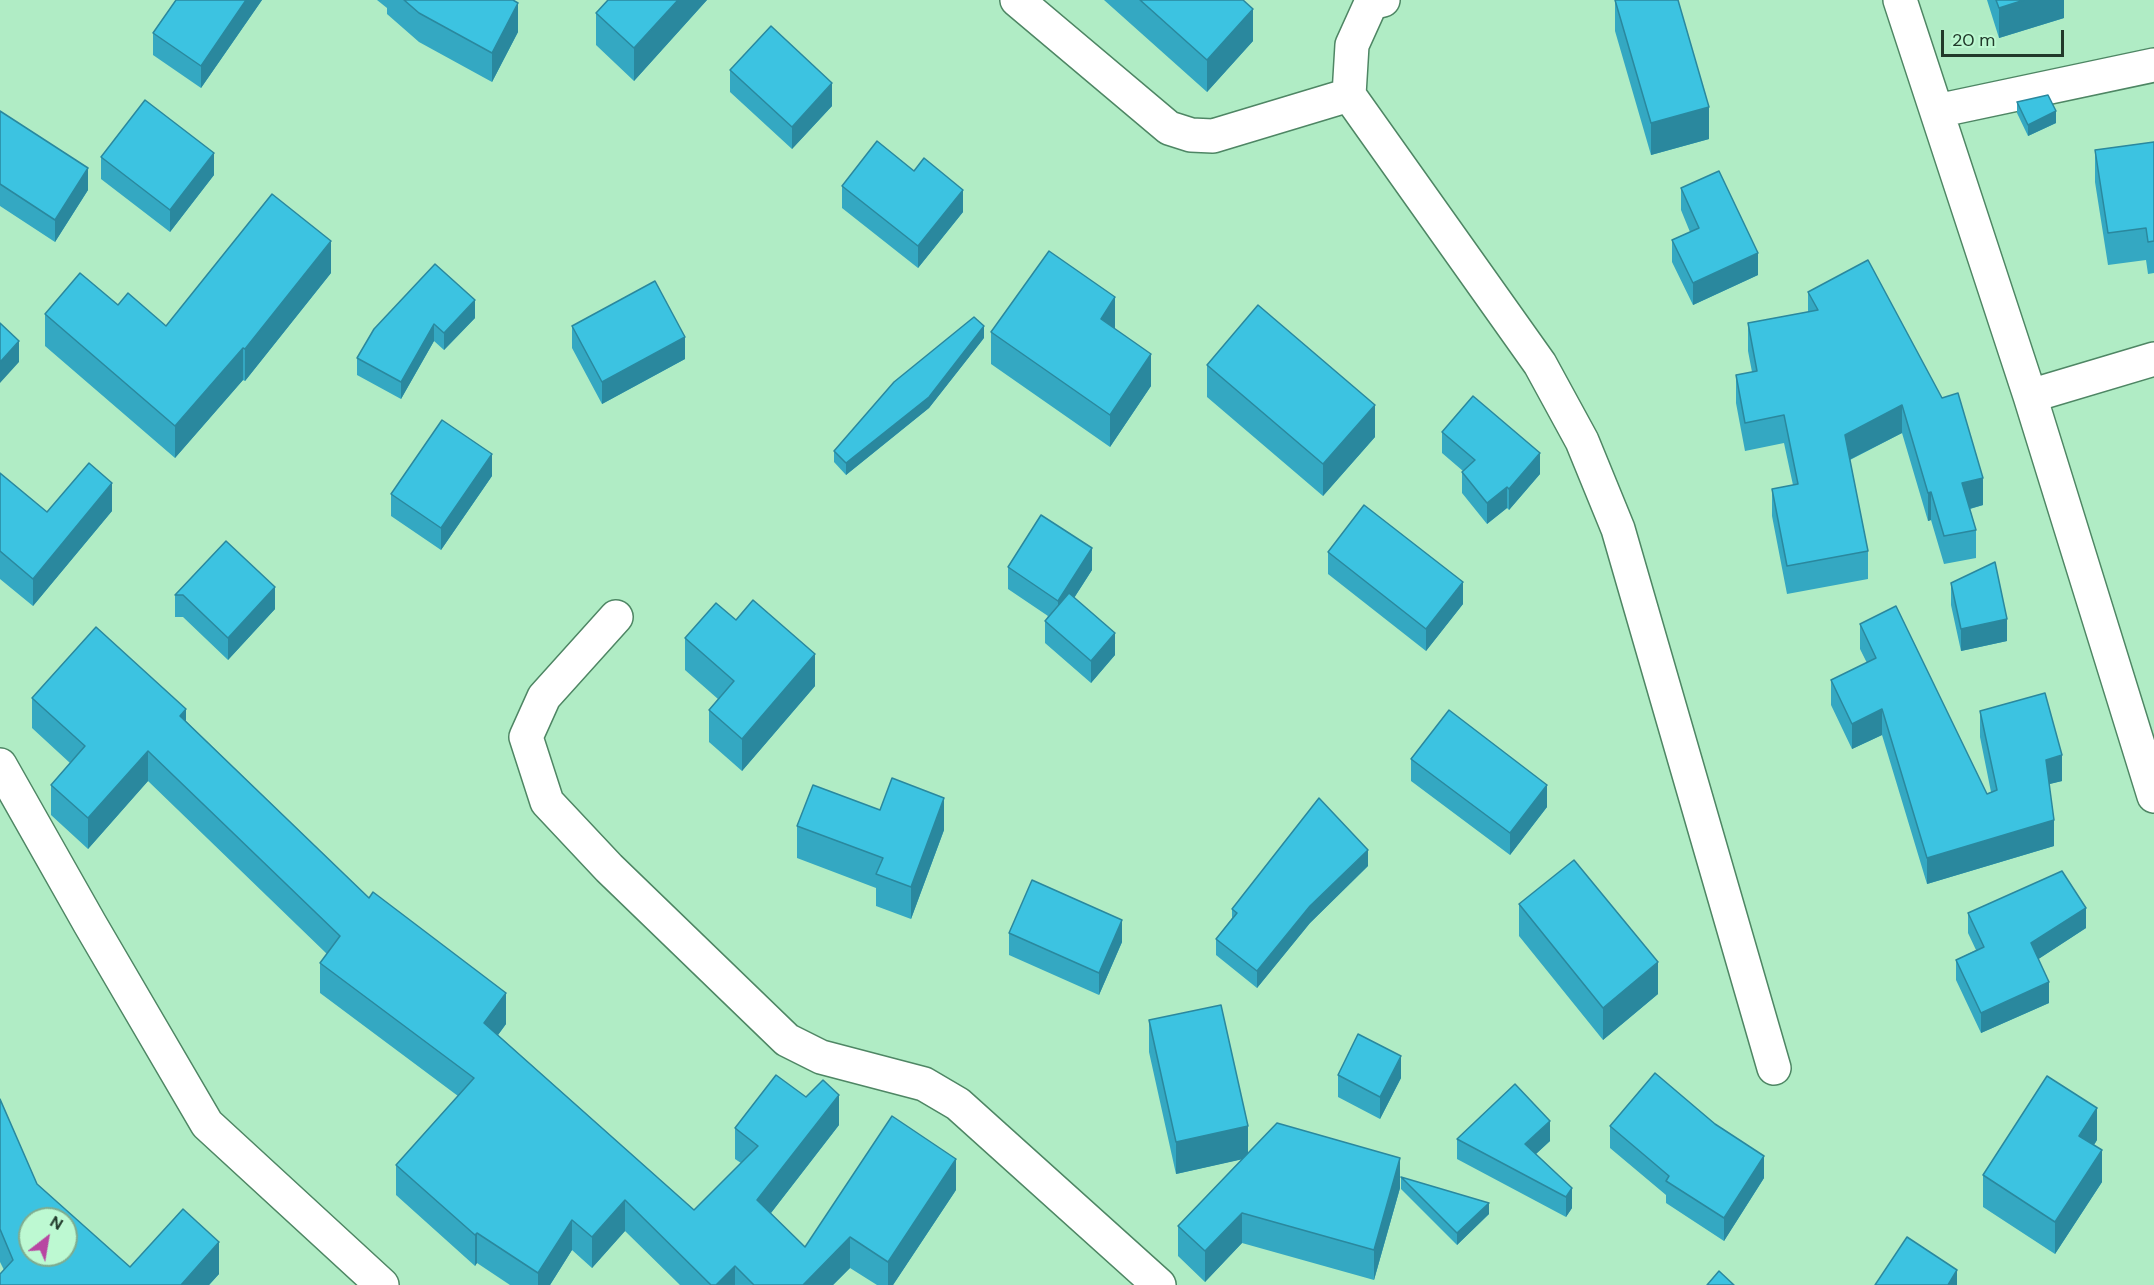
<!DOCTYPE html>
<html>
<head>
<meta charset="utf-8">
<style>
	body { margin:0 }
	#map { position:relative; width:2154px; height:1285px; overflow:hidden; background:#b0ecc5; font-family:"DM Sans",sans-serif }
	canvas { display:block }
	.north { position:absolute; left:18px; top:1207px; width:60px; height:60px; box-sizing:border-box; background:#bdf9d2; border:2px solid #7fac8f; border-radius:50%; rotate:31deg; font-size:16px; font-weight:700; line-height:24px; text-align:center; color:#21392a }
	.north::after { content:''; display:block; margin:auto; width:21px; height:27px; background:#b846a2; clip-path:polygon(50% 0,100% 100%,50% 72%,0 100%) }
	.scale { position:absolute; left:1941px; top:30px; width:123px; height:27px; box-sizing:border-box; border:3px solid #21392a; border-top:0; padding-left:8px; font-size:18px; line-height:21px; white-space:nowrap; color:#21392a; -webkit-text-stroke:4px #bdf9d2; paint-order:stroke }
</style>
</head>
<body>
<div id="map">
<canvas width="2154" height="1285"></canvas>
<div class="north">N</div>
<div class="scale">20 m</div>
</div>
<script>
const ctx = document.querySelector('canvas').getContext('2d');
ctx.lineJoin = 'round';
function strokePath(path, color, width, dash) { ctx.strokeStyle = color; ctx.lineWidth = width; ctx.lineCap = dash ? 'butt' : 'round'; ctx.setLineDash(dash || []); ctx.stroke(path); }
function fill(path, color) { ctx.fillStyle = color; ctx.fill(path, 'evenodd'); }
const minor = new Path2D(`
	M1017,0L1169,128L1191,135L1213,136L1349,95
	M1383,0L1371,3L1352,45L1349,95L1540,364L1582,441L1618,529L1774,1068
	M1900,0L2030,396L2154,796
	M1937,111L2154,65
	M2030,396L2154,359
	M616,617L544,697L526,737L547,802L609,868L787,1040L821,1057L924,1084L958,1104L1159,1285
	M0,765L90,924L207,1124L382,1285`);
const wall = new Path2D(`
	M176,0H262L201,88L153,55V33Z
	M377,0H513L518,32L492,82L419,42L387,14V8Z
	M608,0H707L634,81L596,45V13Z
	M1104,0H1243L1253,41L1207,92Z
	M1615,0L1709,139L1651,155L1615,31Z
	M1987,0H2064V18L1999,38Z
	M730,70L832,106L792,149L730,92Z
	M2017,102L2056,123L2028,136L2017,113Z
	M0,111L88,190L55,242L0,206Z
	M2154,142V273L2148,274L2146,260L2108,265L2095,182V150Z
	M101,157L214,175L170,232L101,179Z
	M842,186L963,212L918,268L842,208Z
	M1681,188L1758,275L1693,305L1672,262V240L1690,232L1681,210Z
	M331,273L245,381L243,380L175,458L45,346V314L118,305L166,326Z
	M1808,292L1983,505L1970,509L1976,530V558L1944,564L1931,520L1928,521L1902,433L1850,460L1868,551V579L1787,594L1772,516V489L1793,485L1784,443L1745,451L1736,403V375L1752,372L1748,351V323L1808,312Z
	M475,318L444,350L434,341L401,399L357,375V358L374,329Z
	M572,326L685,359L602,404L572,348Z
	M1115,329L1151,386L1110,447L991,364V332Z
	M984,338L929,408L846,475L834,462V451Z
	M1207,365L1375,437L1323,496L1207,397Z
	M1442,432L1540,474L1509,510L1507,508L1487,524L1462,493V472L1463,471L1442,453Z
	M0,473L47,512L112,511L33,606L0,579Z
	M492,476L441,550L391,516V494Z
	M226,541L275,609L228,660L183,617H175V595Z
	M1328,552L1463,604L1426,651L1328,574Z
	M1008,567L1092,570L1074,598L1115,655L1091,683L1045,643V621L1048,616L1008,589Z
	M1951,583L2007,641L1961,651L1951,605Z
	M736,620L815,686L742,771L709,742V710L718,699L685,670V638Z
	M1860,624L1987,794L1991,792L1980,737V711L2062,781L2049,784L2054,846L1927,884L1882,735L1852,749L1831,705V680L1867,663L1860,649Z
	M32,698L186,721L369,898L506,1024L498,1035L694,1210L741,1163L735,1159V1128L839,1125L771,1213L805,1247L956,1190L893,1285H877L850,1268L833,1285H680L625,1231L592,1268L572,1250L550,1285H510L477,1263L475,1266L396,1195V1165L458,1096L320,993V963L327,954L148,781L88,849L51,815V785L70,763L32,728Z
	M1411,759L1547,807L1510,855L1411,781Z
	M880,810L944,830L911,919L876,906V888L797,858V826Z
	M1368,866L1310,923L1257,988L1216,955V939L1232,918V909Z
	M1519,904L1658,994L1603,1040L1519,936Z
	M1968,913L2086,928L2038,959L2049,1003L1981,1033L1956,980V960L1976,950L1968,933Z
	M1009,933L1122,942L1099,995L1009,955Z
	M1149,1020L1248,1153L1400,1188L1374,1280L1242,1243L1205,1282L1178,1256V1226L1242,1159L1176,1174L1149,1052Z
	M1338,1075L1401,1078L1380,1119L1338,1097Z
	M0,1099L37,1184L130,1267L219,1274L209,1285H0L4,1270L0,1262Z
	M1610,1126L1764,1178L1724,1241L1666,1203V1195L1610,1148Z
	M1457,1139L1550,1141L1536,1154L1572,1188V1208L1566,1217L1457,1159Z
	M2097,1140L2094,1145L2102,1182L2055,1254L1983,1207V1175Z
	M1401,1177L1489,1214L1457,1245L1401,1189Z`);
const shadedWall = new Path2D(`
	M246,0H262L201,88V66Z
	M678,0H707L634,81V48Z
	M2024,0H2064V18L1999,38V8Z
	M518,3V32L492,82V53Z
	M1253,9V41L1207,92V60Z
	M832,83V106L792,149V127Z
	M1709,107V139L1651,155V123Z
	M2056,111V123L2028,136V125Z
	M214,153V175L170,232V210Z
	M88,168V190L55,242V220Z
	M963,190V212L918,268V246Z
	M331,241V273L245,381V349Z
	M1758,253V275L1693,305V283Z
	M1115,297V329L1101,319Z
	M475,300V318L444,350V333Z
	M434,324V341L401,399V382Z
	M984,326V338L929,408L846,475V463Z
	M685,337V359L602,404V382Z
	M19,341V362L0,383V362Z
	M243,348V380L175,458V426Z
	M1151,354V386L1110,447V415Z
	M1375,405V437L1323,496V464Z
	M1902,405V433L1845,462V435Z
	M1540,453V474L1509,510V489Z
	M492,454V476L441,550V528Z
	M1983,478V505L1962,511V483Z
	M112,483V511L33,606V579Z
	M1507,487V508L1487,524V503Z
	M1931,492V520L1928,521V493Z
	M1092,548V570L1058,623V601Z
	M1463,582V604L1426,651V629Z
	M275,587V609L228,660V638Z
	M2007,619V641L1961,651V629Z
	M1115,633V655L1091,683V661Z
	M815,654V686L742,771V739Z
	M186,709V740L180,716Z
	M1882,709V735L1852,749V724Z
	M148,751V781L88,849V818Z
	M2062,755V781L2046,785V760Z
	M1547,785V807L1510,855V833Z
	M944,798V830L911,919V887Z
	M2054,820V846L1927,884V858Z
	M1368,850V866L1310,923L1257,988V971L1310,906Z
	M2086,908V928L2031,964V943Z
	M1122,920V942L1099,995V973Z
	M1658,962V994L1603,1040V1008Z
	M2049,982V1003L1981,1033V1013Z
	M506,993V1024L484,1054V1023Z
	M1401,1056V1078L1380,1119V1097Z
	M839,1095V1125L757,1231V1200Z
	M2097,1108V1140L2079,1168V1136Z
	M1550,1121V1141L1525,1164V1144Z
	M1248,1126V1158L1176,1174V1142Z
	M2102,1150V1182L2055,1254V1222Z
	M1764,1156V1178L1724,1241V1218Z
	M1400,1158V1188L1374,1280V1250Z
	M956,1159V1190L893,1285H888V1262Z
	M1572,1188V1208L1566,1217V1197Z
	M625,1200V1231L592,1268V1237Z
	M1489,1203V1214L1457,1245V1233Z
	M1242,1213V1243L1205,1282V1251Z
	M572,1220V1250L550,1285H538V1273Z
	M477,1233V1263L475,1266V1235Z
	M850,1237V1268L833,1285H803Z
	M219,1242V1274L209,1285H181Z
	M735,1266V1285H716Z
	M1957,1270V1285H1948Z`);
const building = new Path2D(`
	M176,0H246L201,66L153,33Z
	M404,0H513L518,3L492,53L419,13Z
	M608,0H678L634,48L596,13Z
	M1140,0H1243L1253,9L1207,60Z
	M1615,0H1678L1709,107L1651,123Z
	M1996,0H2024L1999,8Z
	M771,26L832,83L792,127L730,70Z
	M2048,95L2056,111L2028,125L2017,102Z
	M145,100L214,153L170,210L101,157Z
	M0,111L88,168L55,220L0,184Z
	M877,141L914,171L924,158L963,190L918,246L842,186Z
	M2154,142V241L2148,242L2146,228L2108,233L2095,150Z
	M1719,171L1758,253L1693,283L1672,240L1699,228L1681,188Z
	M272,194L331,241L245,349L243,348L175,426L45,314L80,273L118,305L128,293L166,326Z
	M1049,251L1115,297L1101,319L1151,354L1110,415L991,332Z
	M1868,260L1942,398L1958,393L1983,478L1962,483L1976,530L1944,536L1931,492L1928,493L1902,405L1845,435L1868,551L1787,566L1772,489L1798,484L1784,415L1745,423L1736,375L1757,371L1748,323L1818,310L1808,292Z
	M435,264L475,300L444,333L434,324L401,382L357,358L374,329Z
	M655,281L685,337L602,382L572,326Z
	M1258,305L1375,405L1323,464L1207,365Z
	M974,317L984,326L929,397L846,463L834,451L894,382Z
	M0,323L19,341L0,362Z
	M1473,396L1540,453L1509,489L1507,487L1487,503L1462,472L1475,460L1442,432Z
	M442,420L492,454L441,528L391,494Z
	M89,463L112,483L33,579L0,551V473L47,512Z
	M1364,505L1463,582L1426,629L1328,552Z
	M1041,515L1092,548L1058,601L1008,567Z
	M226,541L275,587L228,638L183,595H175Z
	M1995,562L2007,619L1961,629L1951,583Z
	M1069,593L1115,633L1091,661L1045,621Z
	M753,600L815,654L742,739L709,710L734,681L685,638L716,603L736,620Z
	M1896,606L1987,794L1997,790L1980,711L2045,693L2062,755L2046,760L2054,820L1927,858L1882,709L1852,724L1831,680L1876,658L1860,624Z
	M96,627L186,709L180,716L369,898L373,892L506,993L484,1023L694,1210L758,1146L735,1128L776,1075L806,1097L823,1080L839,1095L757,1200L805,1247L892,1116L956,1159L888,1262L850,1237L803,1285H754L735,1266L716,1285H711L625,1200L592,1237L572,1220L538,1273L477,1233L475,1235L396,1165L474,1078L320,963L340,936L148,751L88,818L51,785L85,746L32,698Z
	M1449,710L1547,785L1510,833L1411,759Z
	M892,778L944,798L911,887L876,874L883,858L797,826L813,785L880,810Z
	M1319,798L1368,850L1310,906L1257,971L1216,939L1237,913L1232,909Z
	M1574,860L1658,962L1603,1008L1519,904Z
	M2062,871L2086,908L2031,943L2049,982L1981,1013L1956,960L1984,947L1968,913Z
	M1032,880L1122,920L1099,973L1009,933Z
	M1221,1005L1248,1126L1176,1142L1149,1020Z
	M1358,1034L1401,1056L1380,1097L1338,1075Z
	M1655,1073L1715,1124L1764,1156L1724,1218L1666,1181L1669,1176L1610,1126Z
	M2047,1076L2097,1108L2079,1136L2102,1150L2055,1222L1983,1175Z
	M1515,1084L1550,1121L1525,1144L1572,1188L1566,1197L1457,1139Z
	M0,1099L37,1184L130,1267L183,1209L219,1242L181,1285H0V1274L13,1260L0,1229ZM30,1219H66V1255H30Z
	M1277,1123L1400,1158L1374,1250L1242,1213L1205,1251L1178,1226Z
	M1401,1177L1489,1203L1457,1233Z
	M1907,1237L1957,1270L1948,1285H1875Z
	M1719,1271L1734,1285H1707Z`);
strokePath(minor, '#4e8664', 36);
strokePath(minor, '#fff', 33);
fill(wall, '#34a8c2');
fill(shadedWall, '#2a889e');
fill(building, '#3cc3e1');
strokePath(building, '#2a889e', 1.5);
</script>
</body>
</html>
